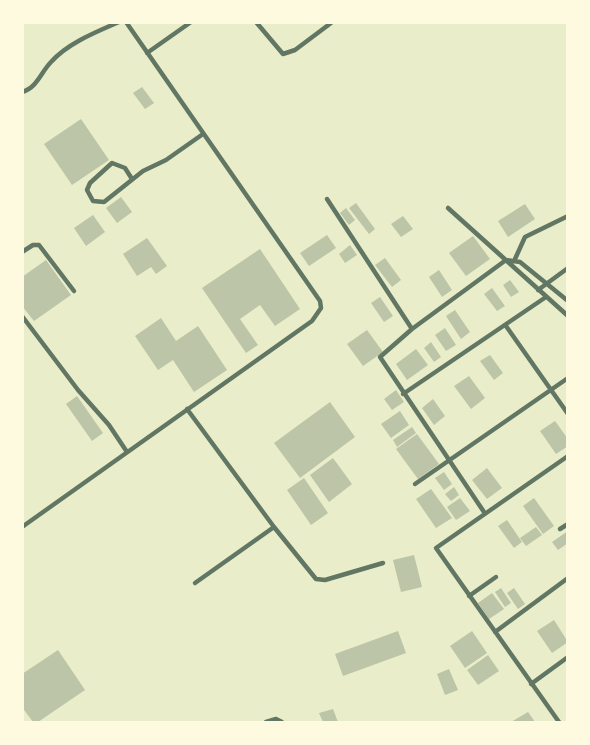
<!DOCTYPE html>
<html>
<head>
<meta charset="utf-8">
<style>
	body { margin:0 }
	#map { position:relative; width:590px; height:745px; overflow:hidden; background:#e9edc9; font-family:Overpass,sans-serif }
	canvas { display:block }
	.frame { position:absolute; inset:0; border:24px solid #fefae0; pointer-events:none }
</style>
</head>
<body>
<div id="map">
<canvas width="590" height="745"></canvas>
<div class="frame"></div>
</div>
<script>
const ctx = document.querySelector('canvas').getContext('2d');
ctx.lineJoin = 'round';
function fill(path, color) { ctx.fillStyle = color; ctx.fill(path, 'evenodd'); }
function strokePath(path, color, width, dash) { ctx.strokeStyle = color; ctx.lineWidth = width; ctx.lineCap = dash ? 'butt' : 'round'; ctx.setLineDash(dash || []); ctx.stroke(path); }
const building = new Path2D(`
	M142,87L154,103L145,109L133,93Z
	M81,119L109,160L72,185L44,144Z
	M121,197L132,212L117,223L106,208Z
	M356,203L375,229L369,234L349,208Z
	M525,204L535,219L508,237L498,221Z
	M346,208L355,220L349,225L340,213Z
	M93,215L105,232L86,246L74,228Z
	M403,216L413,229L401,237L391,224Z
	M327,235L336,248L309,266L300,253Z
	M473,236L490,259L466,276L449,253Z
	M147,238L167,266L156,274L151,267L137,276L123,254Z
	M350,245L357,255L345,263L339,254Z
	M260,249L300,309L275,326L260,305L240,319L258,345L246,353L202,288Z
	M385,258L401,280L392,287L375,265Z
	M46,260L71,295L34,321L22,306V277Z
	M439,270L452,290L442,297L429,277Z
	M510,280L519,292L511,297L503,285Z
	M492,288L505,306L497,311L484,294Z
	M380,297L393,316L384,322L371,303Z
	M455,310L470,332L461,339L446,316Z
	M161,318L176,341L198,326L227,370L194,392L173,360L158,370L135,336Z
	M445,328L456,345L446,351L435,335Z
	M367,330L383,352L363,366L347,344Z
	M431,342L441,357L434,362L424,348Z
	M416,349L428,365L407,380L396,364Z
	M490,355L503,373L494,380L480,361Z
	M469,376L485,398L471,409L454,386Z
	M396,390L404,402L392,410L384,399Z
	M77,396L103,433L92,441L66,404Z
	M433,399L445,416L434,425L422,408Z
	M330,402L355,437L300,478L274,443Z
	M400,411L409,425L391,438L381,424Z
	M555,421L568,439V446L556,454L540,431Z
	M412,427L416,433L397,447L393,440Z
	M417,434L439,464L418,479L396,449Z
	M333,458L352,484L329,502L310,475Z
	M487,468L502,488L487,499L472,480Z
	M444,472L452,484L444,490L435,478Z
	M304,478L328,513L311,525L287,490Z
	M454,487L459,495L451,501L445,494Z
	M431,489L452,518L436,528L416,499Z
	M460,498L470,511L456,520L447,507Z
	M534,498L554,526L543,534L523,506Z
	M507,520L522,542L514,548L498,526Z
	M536,527L542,535L526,546L520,538Z
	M568,531V543L558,550L552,542Z
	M414,555L422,587L401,592L393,560Z
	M501,588L511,603L505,607L495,592Z
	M514,588L525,604L518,609L507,593Z
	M492,593L504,609L489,619L478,603Z
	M554,620L568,642L552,653L537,631Z
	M398,631L406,653L343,676L335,654Z
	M472,631L487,653L465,668L450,646Z
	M58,650L85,690L38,722H33L22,707V674Z
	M488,655L499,671L478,685L467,670Z
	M449,669L458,690L445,695L437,674Z
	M333,709L338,722H323L319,713Z
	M528,712L535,722H511Z`);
const minor = new Path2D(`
	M256,22L283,54L295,50L331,23
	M147,53L191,22
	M22,92C37,88 41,72 51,62C68,43 96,32 119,22
	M132,179L125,168L112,163L90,183L87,190L93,201L104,202L143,171L166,160L203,134
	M327,199L412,329
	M448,208L568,316
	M22,252L33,245H39L74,291
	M515,259L525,237L568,216
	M538,290L568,268
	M22,316L78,390L109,425L127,452
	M506,326L568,414
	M403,394L546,297
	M187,409L274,527L316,579L325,580L383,563
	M415,484L568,378
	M484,512L380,357L412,329L506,260L520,262L568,301
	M22,527L312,321L321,308L320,301L126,22
	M560,529L568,524
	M195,583L274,527
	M469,596L496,577
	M495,632L568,578
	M531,684L568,657
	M266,722L276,719L282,722
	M559,722L436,548L568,456`);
fill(building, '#bcc5a7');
strokePath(minor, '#617663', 4.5);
</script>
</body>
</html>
